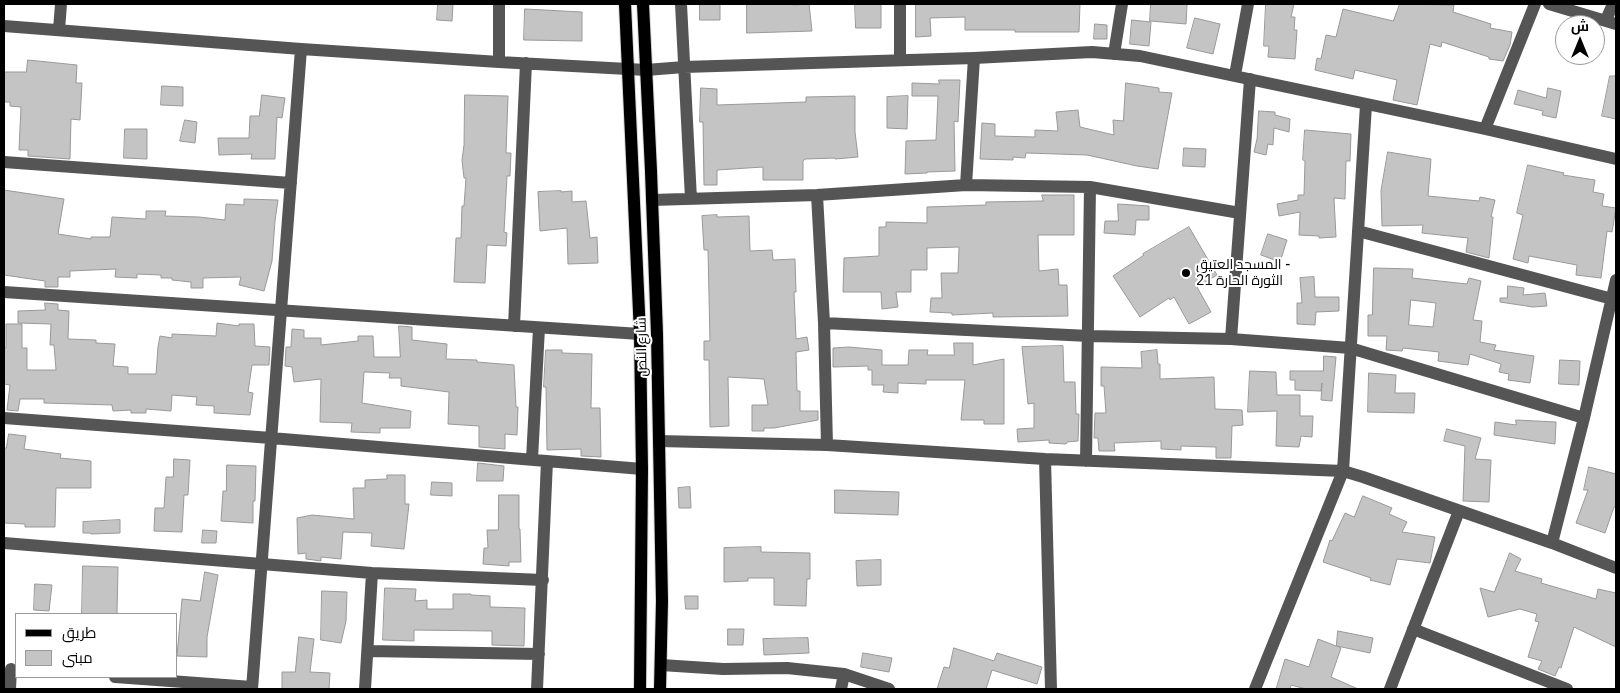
<!DOCTYPE html>
<html>
<head>
<meta charset="utf-8">
<style>
	body { margin:0 }
	#map { position:relative; width:1620px; height:693px; overflow:hidden; background:#fff; font-family:"IBM Plex Sans",Cairo,sans-serif }
	canvas { display:block }
	.frame { position:absolute; inset:0; border:5px solid #000; pointer-events:none }
	.legend { position:absolute; left:15px; top:613px; width:162px; height:65px; box-sizing:border-box; background:#fff; border:1px solid #999; margin:0; padding:6px 9px; list-style:none; font-size:15px; color:#000 }
	.legend li { display:flex; align-items:center; gap:10px; height:25px }
	.legend b { width:25px; border:1px solid #999 }
	.north { position:absolute; left:1555px; top:15px; width:50px; height:50px; box-sizing:border-box; background:#fff; border:1px solid #999; border-radius:50%; rotate:0deg; font-size:14px; font-weight:700; line-height:20px; text-align:center; color:#000 }
	.north::after { content:''; display:block; margin:auto; width:18px; height:22px; background:#000; clip-path:polygon(50% 0,100% 100%,50% 72%,0 100%) }
</style>
</head>
<body>
<div id="map">
<canvas width="1620" height="693"></canvas>
<div class="frame"></div>
<ul class="legend">
<li><b style="height:6px;background:#000"></b>طريق</li>
<li><b style="height:14px;background:#c4c4c4"></b>مبنى</li>
</ul>
<div class="north">ش</div>
</div>
<script>
const ctx = document.querySelector('canvas').getContext('2d');
ctx.lineJoin = 'round';
function fill(path, color) { ctx.fillStyle = color; ctx.fill(path, 'evenodd'); }
function strokePath(path, color, width, dash) { ctx.strokeStyle = color; ctx.lineWidth = width; ctx.lineCap = dash ? 'butt' : 'round'; ctx.setLineDash(dash || []); ctx.stroke(path); }
function write(font, color, halo, rows, align = 'center') {
  ctx.font = font + ' "IBM Plex Sans",Cairo,sans-serif'; ctx.lineWidth = 4; ctx.setLineDash([]); ctx.textBaseline = 'middle'; ctx.strokeStyle = halo; ctx.fillStyle = color; for (const [text, x, y, turn = 0] of rows) {
    ctx.save(); ctx.translate(x, y); ctx.rotate((+turn || 0) * Math.PI / 180); ctx.textAlign = isNaN(turn) ? turn : align; if (halo) ctx.strokeText(text, 0, 0); ctx.fillText(text, 0, 0); ctx.restore();
  }
}
const building = new Path2D(`
	M438,4H453L452,21L437,20Z
	M700,4H720V20H700Z
	M747,4H793V5L809,4L812,31L747,33Z
	M855,4H881V28H856Z
	M916,4H1080L1079,32H1015V30H965V17L930,18L931,36L916,37Z
	M1151,4H1187L1186,24L1150,21Z
	M1266,4H1294L1291,17H1295L1294,30H1297L1295,59L1268,57L1269,46H1264Z
	M1400,4L1454,5L1453,12L1491,24L1490,28L1512,32L1510,45L1503,61L1489,59V57L1442,42L1441,47L1430,44L1417,105L1393,100L1397,80L1355,70L1353,79L1315,70L1317,58L1321,59L1326,35L1336,37L1343,9L1393,21Z
	M525,9L582,12V41L524,40Z
	M1195,18L1220,24L1213,54L1187,48Z
	M1132,20L1151,22L1149,46L1130,44Z
	M1095,24L1107,25V39H1094Z
	M28,60L77,65L76,83H82L80,120L71,119L70,159L28,156V150H19L21,107L10,106V102H4V72H26Z
	M1610,76H1616V119L1602,116Z
	M939,80H960L958,122L954,121L955,171L927,172V173L905,174L906,141L936,140L938,96H912V83L939,84Z
	M1126,83L1159,88V92L1172,93L1158,169L1137,166L1087,155L1026,153L1025,158L1013,157V160L980,159L982,123L995,124V136L1035,137V130L1058,131L1056,112L1078,110L1080,127L1114,135L1113,120L1123,121Z
	M162,86L183,87V106L161,105Z
	M701,88L717,89V105L806,102V97L855,96V132L858,157L835,159V158L805,159L803,161V180H763V167L717,170V185H704L703,122H700Z
	M1548,88L1561,91L1556,118L1542,115L1543,111L1514,104L1518,90L1546,98Z
	M262,95L285,98L282,118L277,117L275,159H251L252,154L219,155L218,138H249L250,116H259Z
	M465,95L508,96L506,153H511L510,176H507L504,232L507,233L506,246L487,245L485,283L454,282L456,238H461L462,206H464L466,178H464L462,160L464,145Z
	M908,96L907,129L887,128V97Z
	M1259,111L1275,112V115L1290,119L1289,132L1274,128L1273,145L1268,144L1266,155L1254,152L1257,139Z
	M185,120L197,122L195,143L180,141Z
	M125,129H147V159L124,158Z
	M1305,130L1351,134L1350,161H1346L1345,199L1334,198L1336,237L1319,238V236L1299,235L1300,212L1279,216L1277,204L1298,200V195H1304L1305,161L1303,160Z
	M1184,148L1206,149L1205,167L1183,166Z
	M1388,152L1431,159L1428,196L1479,201L1480,197L1495,200L1491,217H1493L1489,258L1466,252L1468,238L1422,233L1423,225L1382,226L1381,191Z
	M1528,165L1564,173L1563,175L1595,180L1593,192L1604,194L1602,206L1616,208L1612,232L1607,231L1601,278L1576,275L1577,265L1529,256L1528,263L1513,259L1523,215L1517,213Z
	M4,190L64,199L58,234L91,239V237H110L112,217L146,219V211H166L165,216L199,217L225,220L226,204L244,205V199L278,200L275,221L272,261L264,291L239,285L241,277L203,278V288H191V282L172,280V278H161V275L137,274V278L115,277L116,269L70,271V277H58V287H45V281L4,275Z
	M561,191V192L572,191V202L586,201L590,238L597,237L598,263L568,264L567,228L540,231L538,192Z
	M1042,195H1074V235H1038L1039,271L1058,269L1059,285H1067L1068,316L993,317V313L952,315V313L930,312L931,298H942L941,273H958L959,247L927,248V270H911V292H896L898,307L882,309L881,292H843L844,258L879,256V227H886V222L927,223V207L986,205V202L1043,201Z
	M1118,204L1149,206V220H1136L1135,235L1104,233L1105,221H1118Z
	M717,215V217L749,216L750,251L772,250L773,260L795,259L796,292H794L796,339L807,337L809,350L796,352L797,391H800V411H818V420L774,428H764V431H752V405H768L764,379L728,377L729,426L710,427L709,360H704V341H710L708,250H704L702,216Z
	M1189,227L1217,275L1197,287L1211,312L1189,324L1174,297L1170,300L1169,298L1140,317L1113,276L1144,255L1143,254Z
	M1268,234L1287,240L1280,262L1261,255Z
	M1374,268L1413,269L1412,278L1467,284L1469,278L1481,281L1473,320L1482,321L1480,342L1496,345L1494,350L1534,356L1530,383L1508,380L1509,374L1499,372L1501,364L1470,354L1468,365L1438,361L1439,352L1403,348L1402,351L1386,350L1387,336H1368V315H1372ZM1411,300L1436,303L1433,327L1409,325Z
	M1314,277L1315,297H1339V311L1316,312L1315,325L1297,324V303H1302L1300,278Z
	M1508,286L1524,288L1523,295L1545,293L1547,306L1533,307L1500,302V298H1507Z
	M45,303L58,304V310L69,311L68,339L96,340V343L115,344L113,366L128,367V374H156L158,347L160,336L172,338V334L216,336L217,323L239,326V324H254L255,346L270,347L269,365H252L248,392L253,393L250,415L214,413V406L196,405L197,397L172,395L171,411L146,409V413H131V410L113,411L112,405L44,403V399H20L18,411L7,410L10,385L4,384V348H6V324H22V348H27V370H56L54,345H50L51,324L18,323V311L45,310Z
	M399,326L412,327V340L447,344L446,359L477,360V362L514,365L516,407H518L517,435L505,434V449L479,447V426L448,424L449,392L401,386V378H389L390,373L364,372L362,403L411,411L410,428H380V433L351,432L352,423L320,422L321,379L294,382L292,367L285,366L286,347H291L292,329L304,330V338H321V345L358,341V336H373L374,357H400Z
	M954,343H973V365L1004,359V424H984V420H961L965,380H926V384L898,383V393L883,392L884,385H872V370H868V366L833,367V348L849,347L882,350V365H908L909,350H928L927,355H954Z
	M1063,346L1064,382H1075L1076,414H1079L1078,441L1067,442L1066,444L1049,443V440L1018,442L1017,429L1034,428V403L1028,404L1022,347Z
	M546,350H562V353L592,354L591,408H600L601,457L581,456V449L547,450L546,387H544Z
	M1157,350L1158,364H1160V379L1214,377L1215,409L1242,410L1243,425L1232,426L1231,458H1216V447L1181,446V450L1161,449V441L1114,443L1115,451H1099L1098,438H1094L1095,413H1106L1104,386H1101V367L1142,368L1141,352Z
	M1324,356L1336,357L1332,401L1321,400L1322,383L1321,391L1295,390V380H1290V371H1323Z
	M1560,360L1580,361L1579,385L1559,384Z
	M1250,371L1276,372L1277,395H1300V416H1313L1312,437L1301,436L1299,447L1276,446L1277,411L1248,412Z
	M1369,373L1396,375L1395,393H1415L1414,413L1368,412Z
	M1516,420L1556,422L1555,444L1494,435L1495,422L1516,425Z
	M1447,429L1481,438L1475,459L1491,460L1489,502L1463,501L1465,446L1444,441Z
	M9,434L26,436L24,449L61,454L60,458L91,461V488H56L55,527H25V524L4,523V448H6Z
	M174,459L190,460L188,495H184L182,532L154,531L155,508H164L166,477H173Z
	M478,463L504,466L503,481H477Z
	M227,465L256,466L255,501H253V523L221,521L223,491H226Z
	M1589,467L1616,474V507H1614L1605,533L1576,523L1588,490H1584Z
	M387,475H405V504H409L404,549L371,546L372,533L343,532L341,559L321,557V561L306,559V553L298,554L297,518L312,515L354,519L353,488H365V480L387,479Z
	M432,482L452,483V496L431,495Z
	M690,487L691,508H679L678,488Z
	M835,490L899,492L898,515L835,513Z
	M499,495H519V529H520L521,562H509V566L483,564L484,548H488L487,530H498Z
	M1363,496L1392,508L1389,514L1407,522L1402,532L1435,537L1430,563L1397,559L1390,585L1370,580L1371,578L1323,562L1330,540L1332,541L1345,513L1354,517Z
	M120,520V533L91,534L90,533H83V522Z
	M203,530L217,531L216,543H202Z
	M761,547V552L810,553V579H807L806,606L774,605V578H748V581L724,582V548Z
	M1510,553L1521,559L1515,571L1542,579L1541,583L1596,599L1598,589L1616,593V647L1574,627L1561,668L1559,667L1555,676L1538,669L1542,661L1528,657L1539,622L1535,621L1537,614L1520,609L1488,617L1480,588L1494,592Z
	M881,560V585L857,586L856,561Z
	M83,566L118,567L117,614H82Z
	M205,572L218,575L207,637V657L177,656L182,599L200,601Z
	M35,584L52,585L49,611L34,610Z
	M385,588L416,589L415,601L427,600V609H453V594H471V595L490,596V607L525,608L524,646L492,645V631L414,630V641L383,640Z
	M322,591L347,592L346,621L341,643L321,640Z
	M685,596H698V609H686Z
	M728,629H744L743,645H728Z
	M1338,631L1373,638L1370,653L1337,646L1341,648L1331,677L1358,689H1306L1291,685L1290,689H1276L1285,659L1309,667L1318,639L1336,646Z
	M299,637L314,639L310,672L330,673L329,689H282V672H295Z
	M808,638L809,653L764,655L763,639Z
	M954,648L994,661L997,653L1042,667L1037,684L992,670L986,689H937L944,667L949,668Z
	M863,653L892,658L889,672L861,667Z`);
const minor = new Path2D(`
	M499,4V62
	M681,4L691,199
	M900,4V60
	M1549,4L1616,24
	M1606,20L1613,4
	M4,26L301,49L499,62L646,70L684,67L974,58L1092,52L1140,56L1485,129L1616,159
	M59,30L61,4
	M1114,54L1122,4
	M1235,75L1248,4
	M1485,129L1535,4
	M4,162L291,183
	M966,185L974,58
	M817,195L824,323L827,445
	M652,200L817,195L966,185L1090,187L1240,213
	M1358,231L1616,300
	M4,292L640,334
	M824,323L1089,336L1231,339L1350,348L1584,418
	M514,326L526,63
	M1231,339L1250,79
	M4,418L271,438L642,469
	M659,441L827,445L1045,459L1343,471L1363,477L1552,543L1616,568
	M532,459L539,328
	M1045,459L1051,689
	M1086,461L1090,187
	M4,543L372,573L543,580
	M1552,543L1584,418L1616,280
	M1413,629L1567,689
	M368,651L539,654
	M661,665L723,669L787,668L844,674L889,689
	M115,677L252,687
	M10,689L11,669
	M252,689L301,49
	M365,689L372,573
	M537,689L547,461
	M841,689L844,674
	M1255,689L1343,471L1366,105
	M1390,689L1459,511`);
const major = new Path2D(`
	M625,4L640,334L642,469L640,689
	M643,4L651,171L657,334L662,601L660,689`);
const markers = [
	[1186,273,5,"#000"]
];
const poiNames = [
	["المسجد العتيق -",1196,265],
	["الثورة الحارة 21",1196,281]
];
const streetNames = [
	["شارع النص",642,347,-91]
];
fill(building, '#c4c4c4');
strokePath(building, '#999', 1);
strokePath(major, '#dbdbdb', 14);
strokePath(minor, '#555', 12);
strokePath(major, '#000', 12);
for (const [x, y, r, color] of markers) { const dot = new Path2D(); dot.arc(x, y, r, 0, 2 * Math.PI); ctx.fillStyle = color; ctx.fill(dot); strokePath(dot, '#fff', 2); }
write('14px', '#000', '#fff', poiNames, 'left');
write('14px', '#000', '#fff', streetNames);
</script>
</body>
</html>
